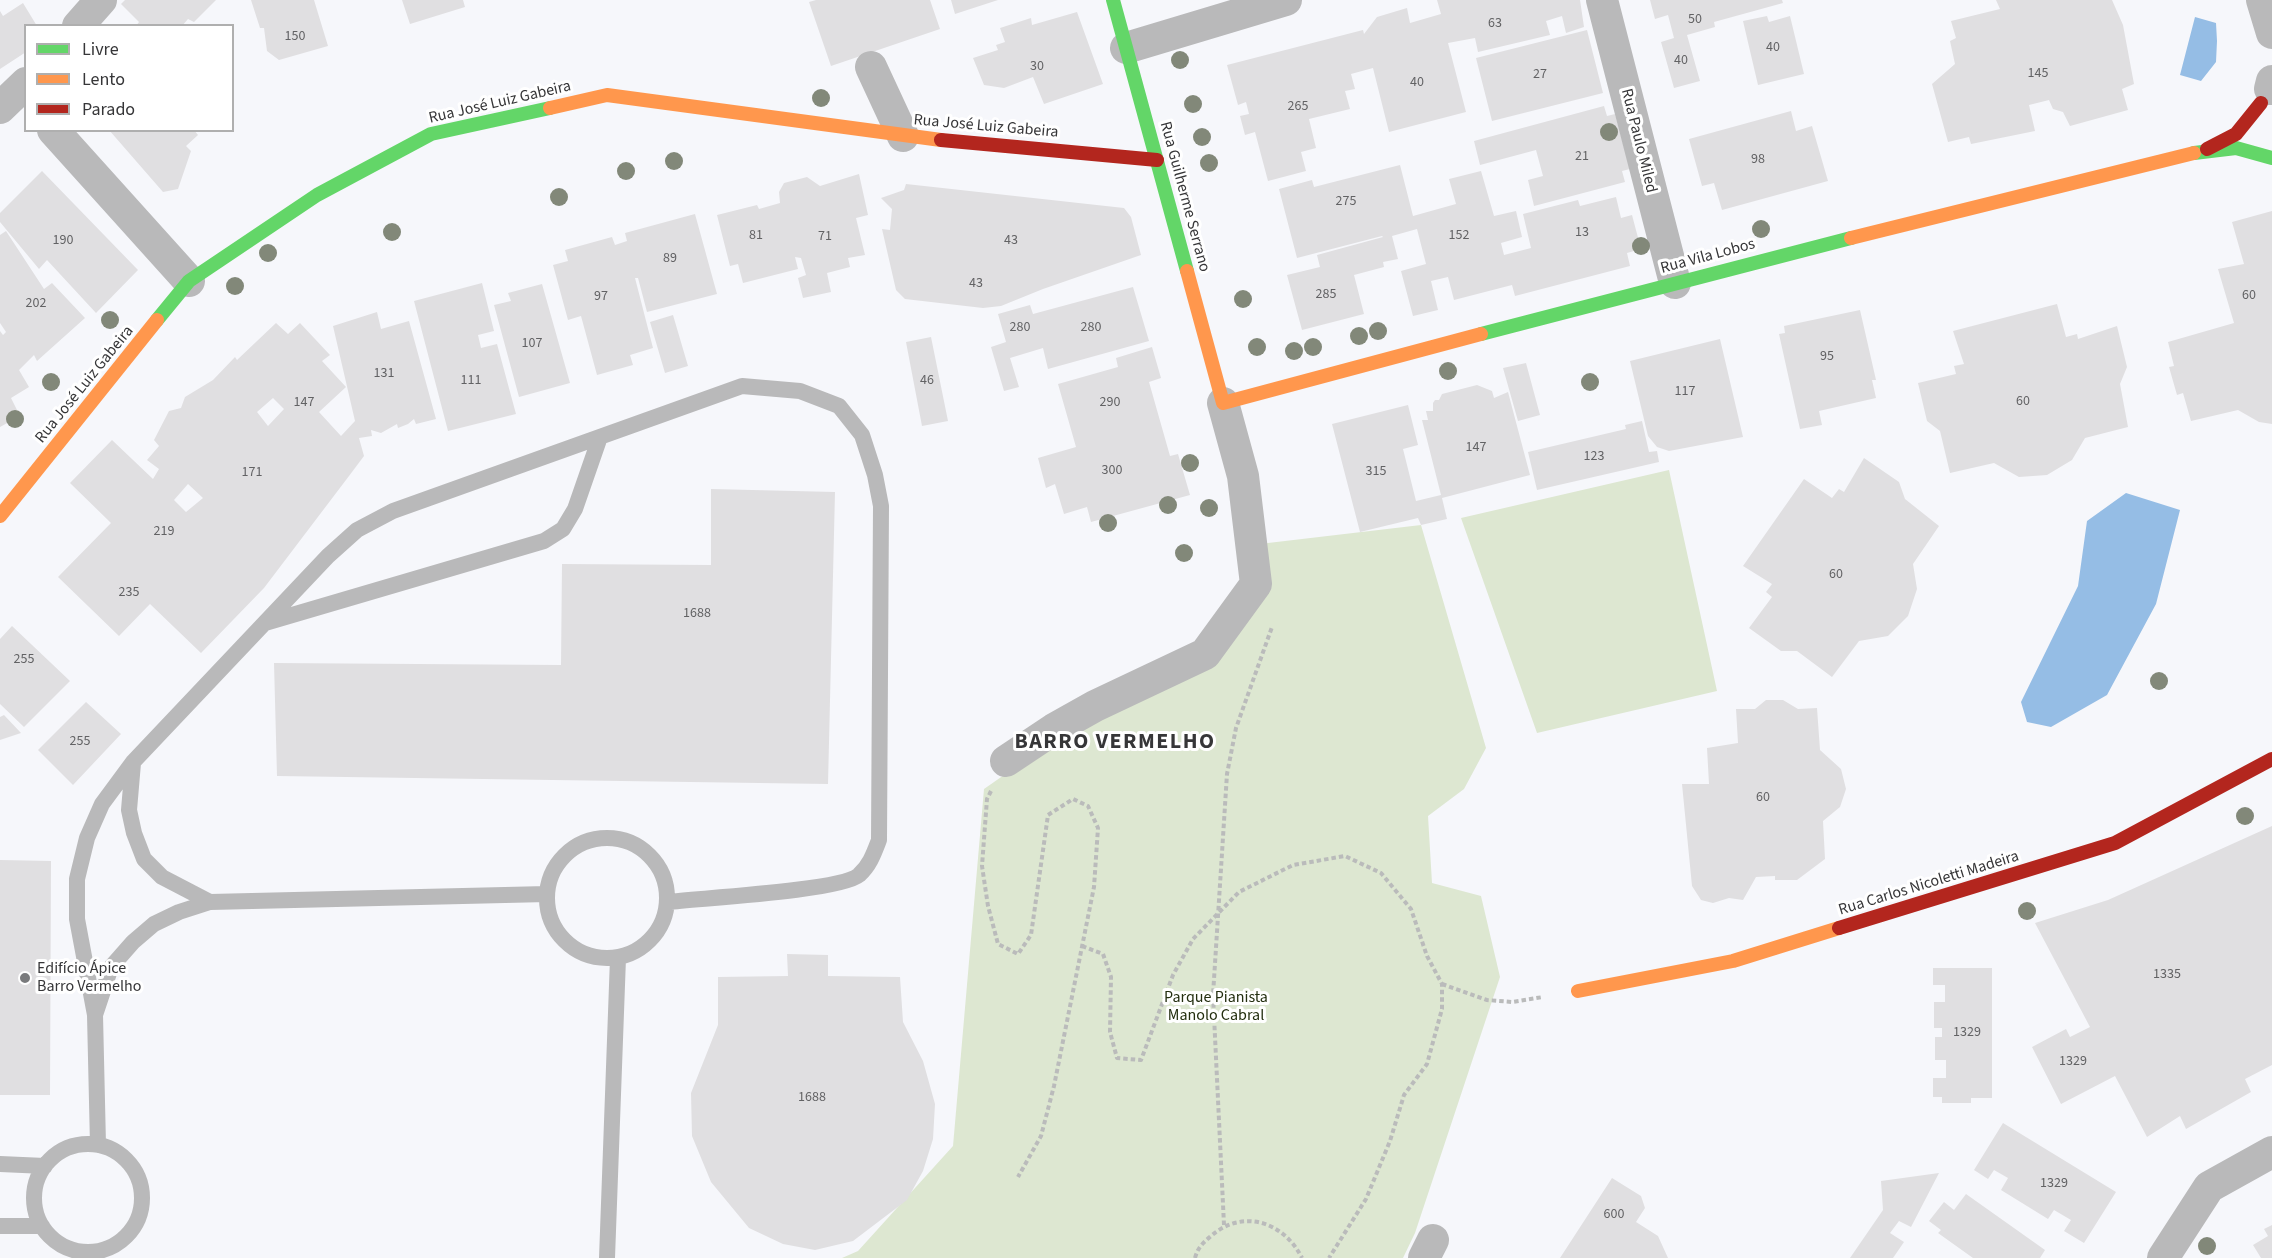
<!DOCTYPE html>
<html>
<head>
<meta charset="utf-8">
<style>
	body { margin:0 }
	#map { position:relative; width:2272px; height:1258px; overflow:hidden; background:#f6f7fb; font-family:"Source Sans 3",sans-serif }
	canvas { display:block }
	.legend { position:absolute; left:24px; top:24px; width:210px; height:108px; box-sizing:border-box; background:#fff; border:2px solid #afafaf; margin:0; padding:8px 10px; list-style:none; font-size:18px; color:#363638 }
	.legend li { display:flex; align-items:center; gap:12px; height:30px }
	.legend b { width:30px; border:2px solid #afafaf }
</style>
</head>
<body>
<div id="map">
<canvas width="2272" height="1258"></canvas>
<ul class="legend">
<li><b style="height:8px;background:#63d668"></b>Livre</li>
<li><b style="height:8px;background:#ff974d"></b>Lento</li>
<li><b style="height:8px;background:#b3261e"></b>Parado</li>
</ul>
</div>
<script>
const ctx = document.querySelector('canvas').getContext('2d');
ctx.lineJoin = 'round';
function fill(path, color) { ctx.fillStyle = color; ctx.fill(path, 'evenodd'); }
function strokePath(path, color, width, dash) { ctx.strokeStyle = color; ctx.lineWidth = width; ctx.lineCap = dash ? 'butt' : 'round'; ctx.setLineDash(dash || []); ctx.stroke(path); }
function write(font, color, halo, rows, align = 'center') {
  ctx.font = font + ' "Source Sans 3",sans-serif'; ctx.lineWidth = 6; ctx.setLineDash([]); ctx.textBaseline = 'middle'; ctx.strokeStyle = halo; ctx.fillStyle = color; for (const [text, x, y, turn = 0] of rows) {
    ctx.save(); ctx.translate(x, y); ctx.rotate((+turn || 0) * Math.PI / 180); ctx.textAlign = isNaN(turn) ? turn : align; if (halo) ctx.strokeText(text, 0, 0); ctx.fillText(text, 0, 0); ctx.restore();
  }
}
const green = new Path2D(`
	M1669,470L1717,691L1537,733L1461,518Z
	M1421,525L1486,748L1464,789L1428,816L1432,883L1481,896L1500,977L1415,1233L1403,1258H842L858,1251L953,1146L984,789L1229,618L1251,545Z`);
const water = new Path2D(`
	M2195,17L2216,23L2217,41L2216,62L2201,81L2180,75Z
	M2126,493L2180,510L2156,604L2107,695L2051,727L2027,722L2021,702L2078,586L2087,521Z`);
const building = new Path2D(`
	M125,0H216L194,22L188,19L182,26H136L139,22L121,4Z
	M251,0H314L328,46L279,60L267,51L264,28H260Z
	M402,0H463L465,7L410,24Z
	M816,0H930L940,29L831,66L809,2Z
	M951,0H998L955,14Z
	M1437,0H1580L1584,27L1566,33L1562,16L1546,21L1550,35L1478,52L1475,38L1448,43L1466,112L1389,132L1373,68L1351,74L1355,89L1345,91L1350,109L1309,119L1316,148L1301,152L1306,171L1268,181L1255,132L1245,135L1240,116L1249,114L1246,102L1238,105L1227,65L1363,30L1364,34L1377,17L1407,8L1410,23L1441,14Z
	M1650,0H1782L1783,3L1714,22L1715,27L1687,35L1700,81L1674,88L1661,42L1674,38L1668,15L1655,19Z
	M1996,0H2112L2123,25L2134,84L2122,89L2128,110L2070,126L2063,112L2053,109L2049,100L2029,105L2035,131L1971,144L1969,137L1948,142L1932,84L1955,64L1950,41L1956,38L1951,21L2000,9Z
	M23,3L37,26H26V52L0,69V11L3,16Z
	M1077,12L1103,84L1044,104L1033,77L1004,88L984,85L973,58L998,50L996,45L1005,42L1000,28L1031,18L1032,25Z
	M1767,16L1769,22L1790,16L1804,74L1758,85L1743,21Z
	M1587,30L1603,93L1492,121L1476,58Z
	M1604,106L1607,116L1615,114L1630,169L1622,171L1625,182L1534,206L1528,180L1543,176L1536,150L1480,165L1474,141Z
	M1791,111L1796,131L1812,126L1828,181L1722,210L1714,183L1702,186L1689,139Z
	M109,130H194L198,135L186,146L191,151L178,189L163,192Z
	M1400,165L1413,216L1456,204L1449,179L1481,171L1494,216L1516,211L1522,237L1501,243L1504,255L1531,248L1523,214L1578,200L1580,206L1616,197L1621,218L1632,215L1641,249L1627,253L1630,266L1515,296L1512,285L1454,300L1448,277L1431,281L1438,310L1413,316L1401,271L1426,264L1417,229L1392,236L1398,259L1383,262L1384,267L1354,275L1364,314L1302,330L1287,275L1320,267L1317,255L1383,237L1382,236L1297,258L1279,189L1312,180L1314,187Z
	M42,171L138,270L96,313L47,260L39,269L0,222V213Z
	M859,174L868,215L856,218L865,255L848,258L850,267L827,273L831,292L803,298L798,278L806,275L801,258L795,257L798,269L743,283L738,264L730,266L717,215L757,205L759,209L780,203L779,192L784,183L807,177L820,186Z
	M906,184L1124,208L1131,217L1141,255L1043,289L1001,306L983,308L905,299L896,290L882,229L890,230L892,209L881,198L904,190Z
	M2272,211V424L2259,422L2238,410L2191,421L2183,393L2177,395L2169,367L2174,366L2168,342L2234,323L2218,269L2244,264L2232,222Z
	M695,214L717,294L647,312L638,278H635L653,348L630,355L633,365L597,375L581,316L568,320L553,265L568,261L565,250L612,237L615,245L627,241L625,233Z
	M6,231L44,289L52,283L85,318L37,361L34,355L19,370L29,387L11,398L20,416L0,427V331L3,335L6,332L0,323V235Z
	M482,283L494,331L478,335L481,348L497,344L516,414L448,431L414,301Z
	M542,284L570,383L519,397L494,305L511,301L508,293Z
	M1133,287L1149,341L1048,369L1043,348L1010,358L1019,387L1004,391L991,347L1006,342L998,314L1030,305L1033,314Z
	M2057,304L2066,337L2077,334L2078,339L2117,326L2127,367L2120,384L2128,427L2085,438L2072,460L2047,475L2019,477L1994,463L1950,473L1940,431L1927,421L1918,383L1956,374L1954,366L1964,364L1953,331Z
	M1860,310L1876,380H1872L1876,398L1819,411L1822,425L1800,429L1779,334L1785,333L1784,326Z
	M377,312L381,329L409,321L436,419L416,424L414,419L408,424L398,428L397,424L381,433L371,430L372,436L359,438L364,456L349,476L264,588L201,653L150,604L119,636L58,577L111,523L70,483L112,440L153,479L159,469L147,460L159,446L154,440L169,411L181,408L185,397L213,380L235,357L237,360L276,323L288,334L300,323L330,355L322,361L346,387L319,412L341,436L355,421L333,326ZM273,398L284,409L268,426L257,412ZM188,484L203,498L186,512L174,500Z
	M673,315L688,366L665,373L650,322Z
	M931,337L948,421L922,426L906,342Z
	M1720,339L1743,437L1669,451L1657,447L1648,436L1630,361Z
	M1152,347L1161,378L1149,382L1170,456L1178,454L1190,495L1091,522L1087,507L1064,514L1055,484L1046,488L1038,458L1076,447L1058,384L1118,367L1116,358Z
	M1526,363L1540,415L1518,421L1503,368Z
	M1477,385L1492,391L1494,398L1508,392L1530,475L1442,498L1447,519L1421,525L1418,518L1360,532L1332,424L1408,405L1418,445L1403,449L1416,501L1441,495L1422,420H1428L1426,411H1433V403L1435,400H1439L1442,394Z
	M1642,421L1649,452L1657,451L1659,462L1537,490L1528,452L1626,429L1625,425Z
	M1864,458L1899,482L1905,499L1939,526L1913,564L1917,589L1908,616L1888,636L1859,641L1832,677L1797,651H1781L1749,628L1772,597L1766,592L1772,584L1743,566L1804,479L1832,498L1839,489L1844,492Z
	M711,489L835,492L828,784L277,776L274,663L561,665L562,564L711,565Z
	M12,626L70,681L24,727L0,704V639Z
	M1766,700H1783L1798,709L1817,708L1820,750L1841,769L1846,789L1840,807L1823,821L1825,859L1797,880H1775V876L1756,877L1743,900L1729,898L1713,903L1701,900L1692,886L1682,784H1709L1707,748L1738,743L1736,709H1755Z
	M86,702L121,734L73,785L38,750Z
	M4,715L21,733L0,740V717Z
	M2272,826V1065L2245,1079L2251,1092L2186,1129L2180,1116L2147,1137L2115,1076L2061,1104L2032,1047L2066,1029L2070,1037L2090,1027L2035,923L2108,900Z
	M0,860L51,861L50,1095H0Z
	M787,954L828,955V976L900,977L903,1022L923,1061L935,1104L933,1139L923,1171L907,1200L853,1241L815,1250L783,1244L749,1228L711,1182L692,1136L691,1093L718,1025V977L788,976Z
	M1933,968H1992V1098H1971V1103H1942V1097H1933V1078H1946V1060H1935V1037H1942V1028H1934V1002H1945V985H1933Z
	M2003,1123L2116,1192L2084,1243L2064,1231L2071,1220L2054,1210L2048,1219L2001,1190L2008,1178L1994,1170L1988,1179L1974,1170Z
	M1939,1173L1911,1227L1899,1221L1890,1233L1904,1242L1893,1258H1850L1883,1210L1881,1181Z
	M1612,1178L1641,1196L1645,1208L1636,1222L1658,1236L1668,1258H1560Z
	M1966,1194L2045,1250L2040,1258H1973L1938,1233L1941,1230L1929,1221L1944,1202L1954,1210Z
	M2272,1225V1258H2261L2253,1245L2268,1236L2264,1229Z`);
const path = new Path2D(`
	M991,791L987,799L982,866L988,906L998,944L1018,954L1031,935L1048,815L1073,799L1088,806L1098,828L1094,887L1054,1086L1041,1136L1018,1177
	M1082,946L1103,954L1111,977L1110,1032L1117,1058L1141,1060L1173,975L1193,939L1239,892L1293,865L1345,856L1381,873L1411,909L1427,956L1442,984V1009L1427,1064L1404,1095L1390,1141L1366,1199L1329,1258
	M1442,984L1487,1000L1512,1002L1543,997
	M1224,1225L1213,995L1227,774L1236,728L1272,627
	M1195,1258C1198,1247 1203,1243 1211,1236C1243,1208 1284,1222 1302,1258`);
const lane = new Path2D(`
	M265,623L544,541L563,529L575,509L600,437
	M133,763L129,810L134,833L144,859L162,877L210,902
	M547 898a60 60 0 1 1 120 0a60 60 0 1 1-120 0Z
	M95,1015L77,919V879L87,838L102,804L133,762L328,556L357,530L393,511L742,386L800,391L839,406L862,435L875,475L881,506L879,840C874,853 870,865 859,875C840,891 701,898 668,902
	M34 1198a54 54 0 1 1 108 0a54 54 0 1 1-108 0Z
	M98,1145L95,1015L111,967L133,942L154,924L179,912L210,902L547,894
	M0,1164L45,1166
	M0,1226H42
	M607,1258L618,958`);
const street = new Path2D(`
	M1602,0L1675,283
	M2262,0L2272,33
	M78,26L101,0
	M1126,48L1286,0
	M871,67L903,136
	M2270,89L2272,81
	M0,108L26,83
	M53,130L189,281
	M1006,761L1054,729L1095,706L1205,654L1256,584L1243,476L1223,403
	M1424,1258L1433,1240
	M2163,1258L2209,1187L2272,1152`);
const fast = new Path2D(`
	M1113,0L1187,271
	M2194,153L2236,148L2272,158
	M157,320L189,281L317,195L431,134L550,108
	M1481,334L1851,238`);
const slow = new Path2D(`
	M550,108L607,95L941,140
	M1851,238L2194,153
	M1187,271L1223,403L1481,334
	M0,516L157,320
	M1578,991L1733,961L1839,928`);
const jam = new Path2D(`
	M941,140L1157,160
	M2207,149L2236,134L2261,103
	M1839,928L2115,843L2272,759`);
const trees = [
	[1180,60],
	[821,98],
	[1193,104],
	[1609,132],
	[1202,137],
	[674,161],
	[1209,163],
	[626,171],
	[559,197],
	[1761,229],
	[392,232],
	[1641,246],
	[268,253],
	[235,286],
	[1243,299],
	[110,320],
	[1378,331],
	[1359,336],
	[1257,347],
	[1313,347],
	[1294,351],
	[1448,371],
	[51,382],
	[1590,382],
	[15,419],
	[1190,463],
	[1168,505],
	[1209,508],
	[1108,523],
	[1184,553],
	[2159,681],
	[2245,816],
	[2027,911],
	[2207,1246]
];
const markers = [
	[25,978,6,"#797a7c"]
];
const numberNames = [
	["50",1695,20],
	["63",1495,24],
	["150",295,37],
	["40",1773,48],
	["40",1681,61],
	["30",1037,67],
	["145",2038,74],
	["27",1540,75],
	["40",1417,83],
	["265",1298,107],
	["21",1582,157],
	["98",1758,160],
	["275",1346,202],
	["13",1582,233],
	["81",756,236],
	["152",1459,236],
	["71",825,237],
	["190",63,241],
	["43",1011,241],
	["89",670,259],
	["43",976,284],
	["285",1326,295],
	["60",2249,296],
	["97",601,297],
	["202",36,304],
	["280",1020,328],
	["280",1091,328],
	["107",532,344],
	["95",1827,357],
	["131",384,374],
	["111",471,381],
	["46",927,381],
	["117",1685,392],
	["60",2023,402],
	["147",304,403],
	["290",1110,403],
	["147",1476,448],
	["123",1594,457],
	["300",1112,471],
	["315",1376,472],
	["171",252,473],
	["219",164,532],
	["60",1836,575],
	["235",129,593],
	["1688",697,614],
	["255",24,660],
	["255",80,742],
	["60",1763,798],
	["1335",2167,975],
	["1329",1967,1033],
	["1329",2073,1062],
	["1688",812,1098],
	["1329",2054,1184],
	["600",1614,1215]
];
const streetNames = [
	["Rua José Luiz Gabeira",500,103,-13],
	["Rua José Luiz Gabeira",986,127,5],
	["Rua Paulo Miled",1638,141,76],
	["Rua Guilherme Serrano",1184,197,75],
	["Rua Vila Lobos",1708,257,-15],
	["Rua José Luiz Gabeira",85,385,-51],
	["Rua Carlos Nicoletti Madeira",1929,884,-17]
];
const poiNames = [
	["Edifício Ápice",37,969],
	["Barro Vermelho",37,987]
];
const parkNames = [
	["Parque Pianista",1216,998],
	["Manolo Cabral",1216,1016]
];
const districtNames = [
	["BARRO VERMELHO",1115,743]
];
fill(green, '#dde7d1');
fill(water, '#95bde5');
fill(building, '#e0dfe1');
strokePath(path, '#babbbb', 4, [4.5, 3]);
strokePath(lane, '#b9b9ba', 16);
strokePath(street, '#b9b9ba', 32);
strokePath(fast, '#63d668', 14);
strokePath(slow, '#ff974d', 14);
strokePath(jam, '#b3261e', 14);
ctx.fillStyle = '#828879';
for (const [x, y] of trees) { ctx.beginPath(); ctx.arc(x, y, 9, 0, 2 * Math.PI); ctx.fill(); }
for (const [x, y, r, color] of markers) { const dot = new Path2D(); dot.arc(x, y, r, 0, 2 * Math.PI); ctx.fillStyle = color; ctx.fill(dot); strokePath(dot, '#fff', 2); }
write('14px', '#626264', null, numberNames);
write('16px', '#363638', '#fff', streetNames);
write('16px', '#363638', '#fff', poiNames, 'left');
write('16px', '#232e0f', '#fff', parkNames);
ctx.letterSpacing = '1.5px';
write('bold 22px', '#363638', '#fff', districtNames);
ctx.letterSpacing = '0px';
</script>
</body>
</html>
